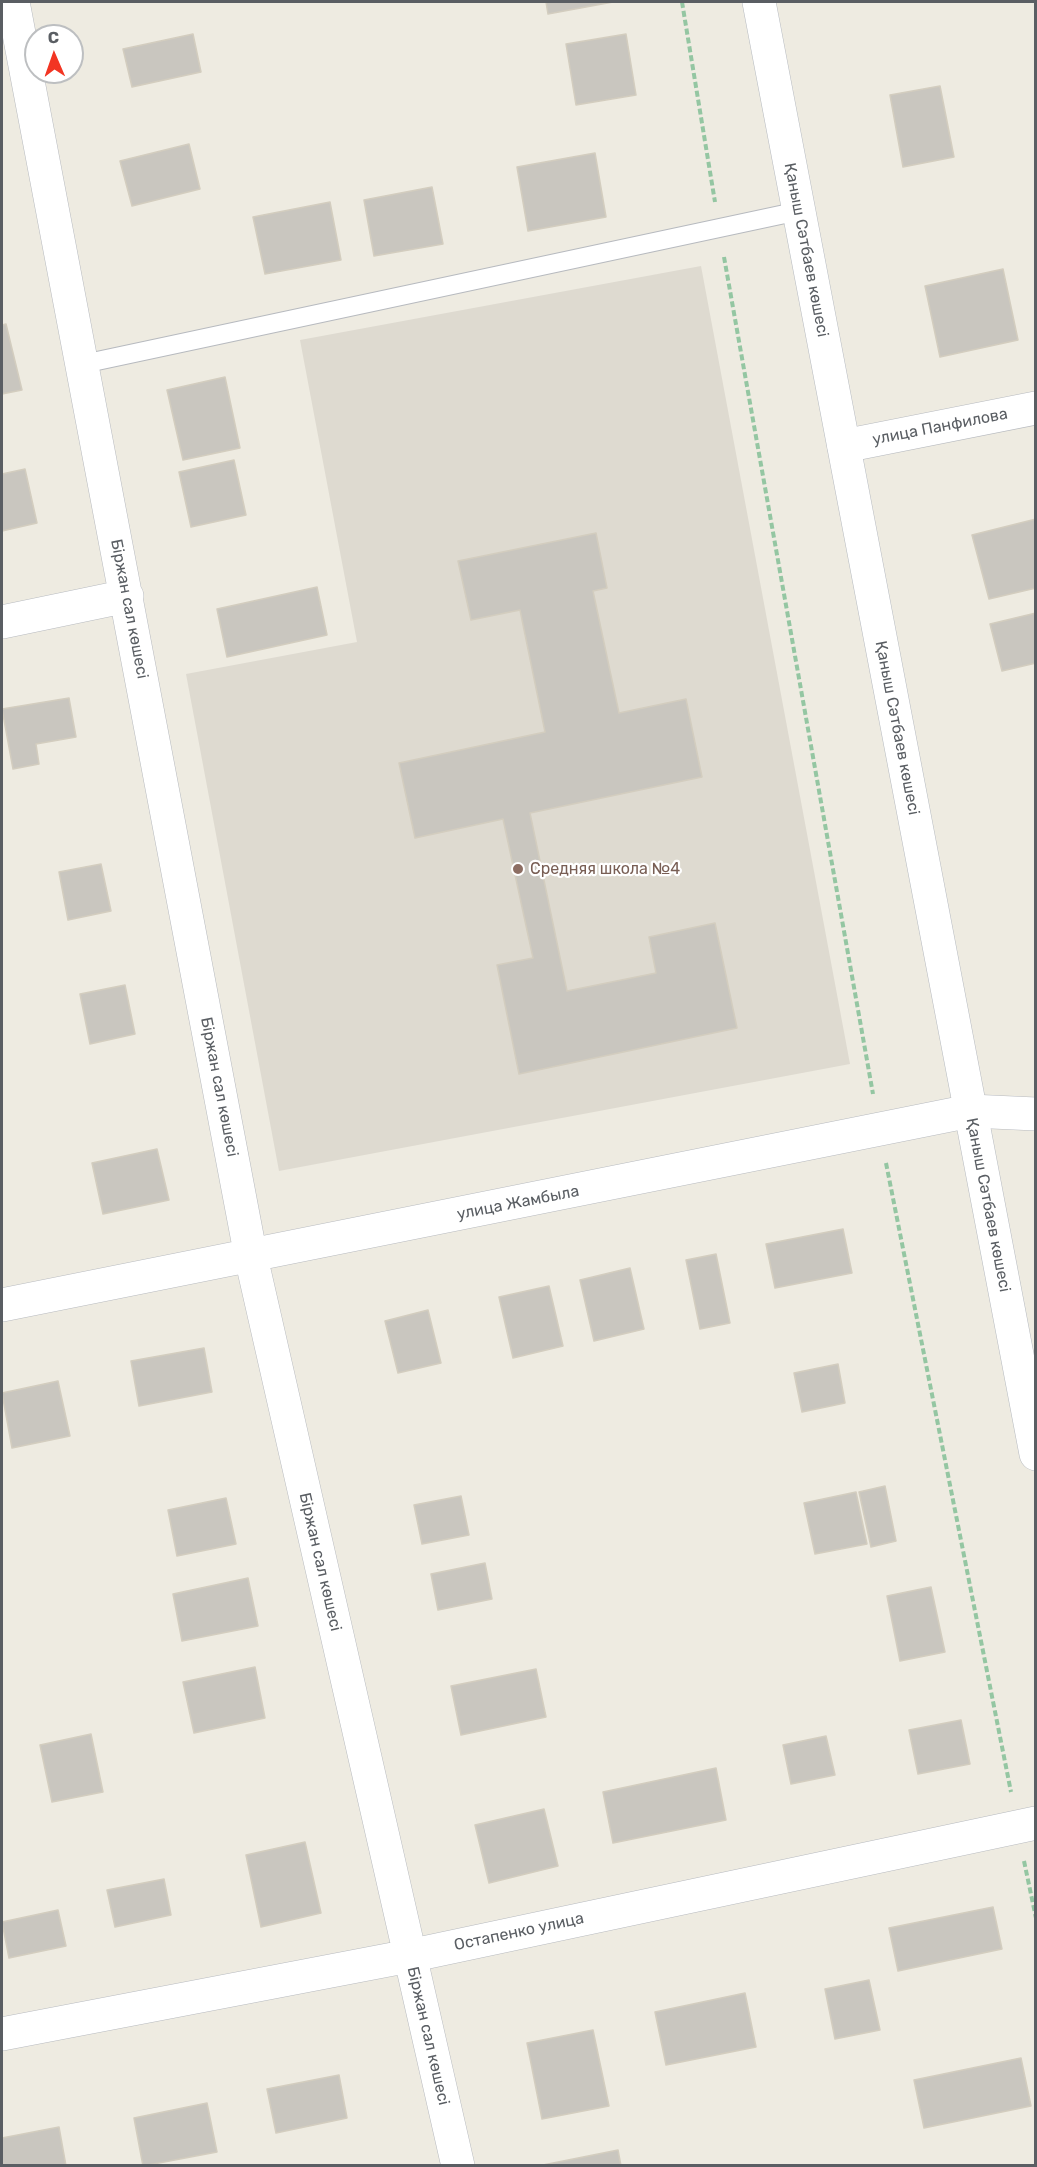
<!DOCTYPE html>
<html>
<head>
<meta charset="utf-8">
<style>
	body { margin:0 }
	#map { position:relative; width:1037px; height:2167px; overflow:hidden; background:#eeebe1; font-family:Rubik,sans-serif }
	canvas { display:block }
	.frame { position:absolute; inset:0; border:3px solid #5a5e63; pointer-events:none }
	.north { position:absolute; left:24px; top:24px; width:60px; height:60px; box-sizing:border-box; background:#fff; border:2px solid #bdbfc1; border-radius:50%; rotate:358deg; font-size:16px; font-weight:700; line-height:24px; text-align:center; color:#5a5e63 }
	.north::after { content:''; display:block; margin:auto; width:21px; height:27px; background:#f23523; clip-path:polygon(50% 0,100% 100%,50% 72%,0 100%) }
</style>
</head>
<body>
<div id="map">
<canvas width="1037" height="2167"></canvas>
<div class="frame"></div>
<div class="north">С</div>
</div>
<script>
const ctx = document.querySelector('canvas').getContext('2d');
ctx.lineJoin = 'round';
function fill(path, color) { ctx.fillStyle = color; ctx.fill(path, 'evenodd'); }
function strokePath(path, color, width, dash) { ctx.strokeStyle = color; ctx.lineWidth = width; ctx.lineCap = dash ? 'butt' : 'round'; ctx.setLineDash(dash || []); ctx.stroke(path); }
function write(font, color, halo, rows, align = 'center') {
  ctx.font = font + ' Rubik,sans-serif'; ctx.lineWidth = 4.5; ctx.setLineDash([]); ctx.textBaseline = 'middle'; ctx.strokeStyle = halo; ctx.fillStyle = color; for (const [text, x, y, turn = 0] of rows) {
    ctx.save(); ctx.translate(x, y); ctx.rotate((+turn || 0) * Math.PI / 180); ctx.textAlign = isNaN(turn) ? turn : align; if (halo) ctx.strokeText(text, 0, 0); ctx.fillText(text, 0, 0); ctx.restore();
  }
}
const education = new Path2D(`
	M701,266L850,1064L279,1171L186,674L357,642L300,340Z`);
const building = new Path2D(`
	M546,2H613L548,14Z
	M193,34L201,72L132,87L123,49Z
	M626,34L636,95L576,105L566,44Z
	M940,86L954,157L903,167L890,95Z
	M189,144L200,189L132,206L120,161Z
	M595,153L606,217L528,231L517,167Z
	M432,187L443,244L374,256L364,200Z
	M330,202L341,260L265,274L253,217Z
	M1003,269L1018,340L940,357L925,286Z
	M6,324L22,390L2,394V325Z
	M225,377L240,448L183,460L167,390Z
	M234,460L246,515L191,527L179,472Z
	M25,469L37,523L2,531V474Z
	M1036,519V588L989,599L972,535Z
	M596,533L607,588L593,591L619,713L686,699L702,777L530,813L567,991L656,973L649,937L715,923L737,1028L519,1074L497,965L533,958L503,819L415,838L399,763L545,732L520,610L471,620L458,561Z
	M317,587L327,635L227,657L217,609Z
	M1036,613V663L1002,671L990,624Z
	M69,698L76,737L36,744L39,764L13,769L2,709Z
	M101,864L111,911L68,920L59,872Z
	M125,985L135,1034L90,1044L80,994Z
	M157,1149L169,1200L103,1214L92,1163Z
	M843,1229L852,1273L775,1288L766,1244Z
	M716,1254L730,1323L700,1329L686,1260Z
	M630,1268L644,1329L594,1341L580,1280Z
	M549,1286L563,1346L513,1358L499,1297Z
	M428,1310L441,1363L398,1373L385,1321Z
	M204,1348L212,1392L139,1406L131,1361Z
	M838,1364L845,1403L802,1412L794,1373Z
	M58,1381L70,1436L12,1448L2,1393Z
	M885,1486L896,1541L871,1547L859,1492Z
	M856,1492L867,1544L815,1554L804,1503Z
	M461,1496L469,1535L422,1544L414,1505Z
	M226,1498L236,1544L177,1556L168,1510Z
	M485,1563L492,1599L438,1610L431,1574Z
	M248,1578L258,1626L182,1641L173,1594Z
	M931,1587L945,1652L900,1661L887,1596Z
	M255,1667L265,1718L194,1733L183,1682Z
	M536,1669L546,1717L461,1735L451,1686Z
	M961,1720L970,1764L918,1774L909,1730Z
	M91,1734L103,1792L52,1802L40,1745Z
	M826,1736L835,1775L791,1784L783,1745Z
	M716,1768L726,1820L613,1843L603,1792Z
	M544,1809L558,1866L489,1883L475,1825Z
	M305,1842L321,1913L261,1927L246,1855Z
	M164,1879L171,1915L115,1927L107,1890Z
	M993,1907L1002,1949L898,1971L889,1928Z
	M58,1910L66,1946L9,1958L2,1922Z
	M869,1980L880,2030L835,2039L825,1989Z
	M745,1993L756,2047L666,2065L655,2012Z
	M593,2030L609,2106L542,2119L527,2043Z
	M1021,2058L1031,2106L924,2128L914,2080Z
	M339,2075L347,2118L276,2133L267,2089Z
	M207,2103L217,2152L143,2166L134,2118Z
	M59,2127L66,2166H2V2138Z
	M618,2150L621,2166L543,2165Z`);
const path = new Path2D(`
	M682,2L715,202
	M724,257L873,1094
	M886,1163L1011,1792
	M1024,1861L1036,1918`);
const lane = new Path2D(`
	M83,364L799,211`);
const street = new Path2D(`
	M13,2L251,1257L458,2166
	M844,446L1036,408
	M2,622L127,596
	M2,1305L970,1111L1036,1114
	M2,2034L409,1956L1036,1823`);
const secondary = new Path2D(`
	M759,2L1036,1454`);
const markers = [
	[518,869,6,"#8d6e63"]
];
const streetNames = [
	["Қаныш Сәтбаев көшесі",806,250,79],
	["улица Панфилова",940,427,-11],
	["Біржан сал көшесі",129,609,79],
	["Қаныш Сәтбаев көшесі",897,728,79],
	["Біржан сал көшесі",219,1087,79],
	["улица Жамбыла",518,1203,-11],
	["Қаныш Сәтбаев көшесі",988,1205,79],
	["Біржан сал көшесі",320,1562,77],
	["Остапенко улица",519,1932,-12],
	["Біржан сал көшесі",428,2036,77]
];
const educationNames = [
	["Средняя школа №4",530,869]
];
fill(education, '#dedad0');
fill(building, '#c9c6bf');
strokePath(building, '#d3cdbf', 1.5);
strokePath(lane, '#b7babf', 20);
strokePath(street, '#b7babf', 34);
strokePath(secondary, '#b7bbc1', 34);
strokePath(path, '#94c6a2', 4, [6, 3]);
strokePath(lane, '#fff', 18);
strokePath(street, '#fff', 33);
strokePath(secondary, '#fff', 33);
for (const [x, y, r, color] of markers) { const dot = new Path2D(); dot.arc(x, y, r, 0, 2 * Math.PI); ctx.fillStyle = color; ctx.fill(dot); strokePath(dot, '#fff', 2); }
write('16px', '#5a5e63', '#fff', streetNames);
write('16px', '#785e54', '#fff', educationNames, 'left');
</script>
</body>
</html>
